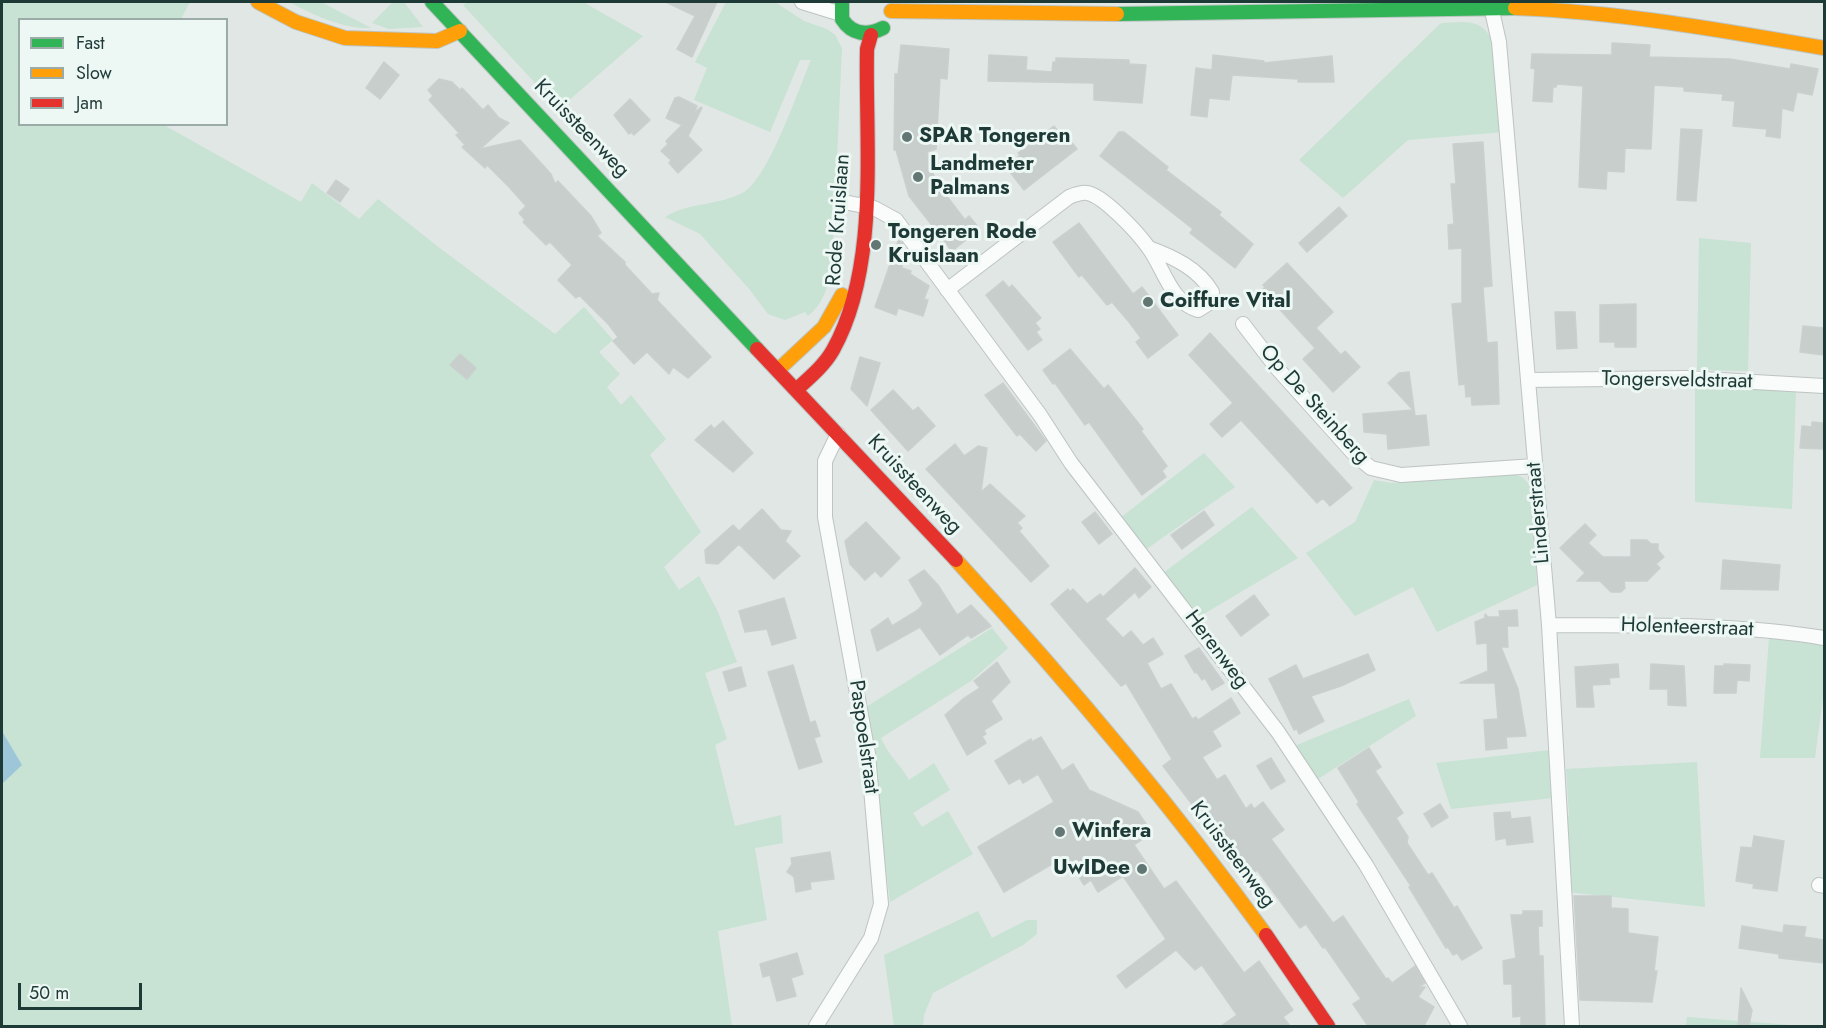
<!DOCTYPE html>
<html>
<head>
<meta charset="utf-8">
<style>
	body { margin:0 }
	#map { position:relative; width:1826px; height:1028px; overflow:hidden; background:#e0e7e5; font-family:Jost,sans-serif }
	canvas { display:block }
	.frame { position:absolute; inset:0; border:3px solid #1e3a37; pointer-events:none }
	.legend { position:absolute; left:18px; top:18px; width:210px; height:108px; box-sizing:border-box; background:#edf7f4; border:2px solid #9aaba8; margin:0; padding:8px 10px; list-style:none; font-size:18px; color:#1e3a37 }
	.legend li { display:flex; align-items:center; gap:12px; height:30px }
	.legend b { width:30px; border:2px solid #9aaba8 }
	.scale { position:absolute; left:18px; top:983px; width:124px; height:27px; box-sizing:border-box; border:3px solid #1e3a37; border-top:0; padding-left:8px; font-size:18px; line-height:21px; white-space:nowrap; color:#1e3a37; -webkit-text-stroke:4px #edf7f4; paint-order:stroke }
</style>
</head>
<body>
<div id="map">
<canvas width="1826" height="1028"></canvas>
<div class="frame"></div>
<ul class="legend">
<li><b style="height:8px;background:#30b455"></b>Fast</li>
<li><b style="height:8px;background:#ff9f0a"></b>Slow</li>
<li><b style="height:8px;background:#e5322d"></b>Jam</li>
</ul>
<div class="scale">50 m</div>
</div>
<script>
const ctx = document.querySelector('canvas').getContext('2d');
ctx.lineJoin = 'round';
function fill(path, color) { ctx.fillStyle = color; ctx.fill(path, 'evenodd'); }
function strokePath(path, color, width, dash) { ctx.strokeStyle = color; ctx.lineWidth = width; ctx.lineCap = dash ? 'butt' : 'round'; ctx.setLineDash(dash || []); ctx.stroke(path); }
function write(font, color, halo, rows, align = 'center') {
  ctx.font = font + ' Jost,sans-serif'; ctx.lineWidth = 6; ctx.setLineDash([]); ctx.textBaseline = 'middle'; ctx.strokeStyle = halo; ctx.fillStyle = color; for (const [text, x, y, turn = 0] of rows) {
    ctx.save(); ctx.translate(x, y); ctx.rotate((+turn || 0) * Math.PI / 180); ctx.textAlign = isNaN(turn) ? turn : align; if (halo) ctx.strokeText(text, 0, 0); ctx.fillText(text, 0, 0); ctx.restore();
  }
}
const green = new Path2D(`
	M2,2H190L181,19L20,20V124L164,125L301,202L312,183L359,219L378,199L437,246L555,334L584,307L613,340L599,352L620,374L607,387L621,405L631,395L666,439L650,455L701,532L664,567L679,590L699,576L718,612L737,662L705,673L727,739L715,745L735,826L781,815L783,843L755,848L767,920L718,931L732,1026H2V784L21,765L2,731Z
	M289,2H321L371,28C342,29 314,15 289,2Z
	M393,2H404L423,27L389,29L372,23Z
	M467,2H583L643,36L559,109L463,5Z
	M726,2H775L804,21L827,29L835,35L842,48L832,267C828,286 824,303 808,316L805,312L785,320L768,314L750,290L700,234L665,217C689,202 719,206 744,192C769,177 799,88 811,60H800L770,132L694,100L707,68L695,62Z
	M1441,23C1466,23 1481,17 1493,42L1504,132L1408,140L1343,198L1299,160Z
	M1699,238L1751,243L1748,371L1697,370Z
	M1695,387L1796,390L1792,509L1695,502Z
	M1204,453L1235,487L1145,550L1120,518Z
	M1513,474L1522,477L1531,486L1537,585L1437,632L1413,587L1355,616L1306,553L1355,522L1374,480L1391,483Z
	M1252,507L1298,558L1197,618L1163,573Z
	M992,628L1008,648L971,681L881,738C888,755 900,764 909,780L934,763L950,790L913,813L922,827L948,811L973,854L890,902L866,707Z
	M1769,638L1824,645V690L1815,758H1760Z
	M1409,699L1416,716L1315,781L1292,747Z
	M1550,750L1553,798L1451,809L1436,763Z
	M1697,762L1705,907L1568,892L1565,821L1569,815L1566,769Z
	M978,911L992,938L1027,920H1037V934L1023,945L933,993L924,1015L923,1026H894L884,955Z
	M1687,1017L1804,1026H1686Z`);
const water = new Path2D(`
	M2,731L22,765L2,784Z`);
const building = new Path2D(`
	M666,2H717L692,57L677,49L695,16Z
	M1612,43L1650,45L1649,57L1730,59L1790,69L1791,64L1818,69L1812,95L1797,92L1793,111L1782,108L1780,138L1766,136L1767,129L1733,126L1735,101L1722,100L1723,94L1684,91V87L1654,85L1651,149L1625,148L1624,172L1607,171L1606,189L1579,187L1583,86L1557,84L1556,87H1553L1552,102L1533,101L1535,69L1531,68L1532,54L1612,55Z
	M901,45L949,49L947,79L940,78L936,149L927,152L935,180L943,191L965,220L969,216L980,229L952,251L909,196L896,150H894L895,74H898Z
	M989,55L1027,57L1026,70L1052,72L1053,62H1056V58L1129,60V64L1146,65L1142,103L1094,100V83L988,81Z
	M1213,55L1264,61L1263,63L1332,56L1334,82H1298V79L1232,75L1229,100L1209,98L1207,117L1191,115L1196,68L1212,70Z
	M384,62L399,75L380,99L366,88Z
	M439,79L452,82L460,90L462,88L483,110L488,105L499,118L509,123L480,149L520,140L551,174L555,184L558,181L591,216L601,233L597,236L625,262V265L652,294L659,293L657,300L711,357L688,378L673,367L669,374L647,352L634,364L613,341L618,337L609,325L579,295L576,298L558,280L572,265L550,242L546,245L523,222L525,220L519,213L526,206L509,187L487,165L485,168L462,147L465,145L456,135L459,133L429,100L433,96L428,90Z
	M679,97L697,106L694,113L701,107L702,108L688,136L702,150L678,173L669,163L671,160L661,151L668,144L666,141L682,125L666,118L675,98Z
	M630,99L650,120L634,135L631,132L629,134L614,115Z
	M1054,126L1065,141L1068,138L1077,149L1024,190L1006,167L1020,155L1018,153Z
	M1681,129L1702,130L1696,201L1677,200Z
	M1119,132H1124L1168,167L1166,170L1221,212L1219,215L1253,244L1235,268L1190,233L1193,229L1100,156Z
	M1483,142L1492,286L1483,287L1487,343L1497,342L1499,404L1472,405L1471,396L1466,397L1465,384L1459,385L1452,304L1462,303V248L1449,249L1448,225L1454,224L1451,184H1456L1453,144Z
	M336,180L349,189L340,202L327,193Z
	M1339,207L1347,216L1307,252L1299,243Z
	M1079,223L1133,294L1142,287L1178,335L1148,358L1136,342L1141,338L1129,322L1112,302L1107,305L1082,275L1079,277L1053,242Z
	M899,239L903,245L902,268L911,271L910,274L929,286L924,299L928,300L923,316L898,308L896,315L875,307Z
	M1287,263L1333,312L1316,328L1341,355L1345,351L1360,367L1333,392L1303,359L1315,348L1262,290L1265,287L1263,285Z
	M1003,281L1009,288L1012,285L1041,318L1035,323L1040,329L1036,332L1042,340L1028,350L986,295Z
	M1636,304V347H1615V342H1600V305Z
	M1555,312H1575L1577,348L1557,349Z
	M1803,326L1824,328V355L1800,352Z
	M1210,333L1352,488L1330,506L1323,498L1317,503L1241,420L1222,437L1210,424L1233,403L1189,355Z
	M1070,349L1104,389L1108,385L1143,429L1141,431L1167,466L1162,471L1166,477L1142,495L1089,422L1085,425L1055,383L1053,384L1043,370Z
	M460,354L476,368L467,379L450,365Z
	M860,357L880,363L867,406L851,389Z
	M1409,372L1415,416L1426,415L1429,445L1388,449L1387,434L1364,432L1363,414L1413,410L1388,383L1399,373Z
	M1003,383L1046,441L1036,451L1020,434L1017,436L985,395Z
	M893,390L913,411L918,407L935,426L908,451L871,410Z
	M723,421L753,453L733,472L695,440L711,425L714,429Z
	M1812,422L1824,423V449L1800,448L1802,426L1812,427Z
	M955,444L964,456L978,446L987,448L981,492L990,484L1025,516L1017,523L1022,528L1019,531L1049,566L1031,582L926,469Z
	M762,509L781,530L791,531L785,541L800,556L774,579L739,544L718,564L706,563L705,550L733,525L739,531Z
	M1204,511L1214,525L1182,549L1171,535Z
	M1095,512L1112,534L1099,544L1082,522Z
	M866,522L900,558L881,577L875,571L865,580L850,564L845,541Z
	M1585,524L1596,535L1588,543L1603,557H1631V540H1647L1651,544H1658V550L1664,557L1656,564L1660,568L1647,581H1624L1625,588L1621,592H1611L1600,581H1577L1585,573L1560,548Z
	M1723,560L1780,565L1778,590L1721,589Z
	M1135,568L1151,587L1139,598L1135,592L1105,619L1123,638L1131,631L1143,645L1153,638L1163,654L1147,663L1161,689L1171,684L1192,719L1196,717L1198,720L1231,698L1240,713L1212,731L1221,746L1202,757L1217,780L1225,775L1246,809L1251,804L1254,809L1263,802L1284,830L1271,839L1333,923L1343,916L1386,979L1388,978L1392,983L1415,966L1425,983L1418,987H1425L1418,997L1434,1007L1424,1026H1368L1353,1004L1361,999L1325,947L1323,948L1306,924L1300,928L1257,870L1251,875L1191,803L1163,766L1172,759L1126,683L1121,686L1051,604L1068,589L1070,592L1073,589L1087,604L1100,594L1103,597Z
	M924,570L938,585L957,615L971,605L991,626L971,638L968,635L940,655L920,627L877,651L871,630L888,618L892,626L918,610L923,604L909,580Z
	M1254,595L1269,615L1241,636L1226,616Z
	M784,598L796,638L772,645L767,629L745,632L739,611Z
	M1517,610L1518,626H1507L1508,647H1501L1518,689L1526,736L1506,737L1507,748L1486,750L1484,720L1498,719L1495,683H1460L1488,671L1487,643L1477,644L1475,622L1485,618V614L1488,617H1500L1499,611Z
	M1199,648L1224,683L1212,690L1205,678L1202,680L1197,672L1195,673L1185,656Z
	M1368,654L1375,670L1341,686L1311,696L1324,721L1299,734L1297,729L1294,730L1269,679L1296,665L1303,679Z
	M997,662L1010,682L991,701L1002,719L984,730L986,734L982,736L986,743L967,755L945,715L963,699L980,688L974,681Z
	M1618,664L1619,677L1609,678L1610,684L1592,685L1594,707H1577L1575,667Z
	M1651,664L1684,666L1686,706L1668,705V689H1650Z
	M1724,664L1750,665L1749,681L1737,680L1736,693H1714L1715,666H1724Z
	M793,665L810,723L815,721L820,736L814,738L822,762L799,769L768,672Z
	M741,667L746,686L729,691L723,672Z
	M1041,737L1062,771L1073,764L1089,790L1138,812L1152,833L1134,845L1164,889L1176,881L1244,973L1259,961L1293,1010L1283,1017L1290,1026H1221L1237,1015L1202,965L1195,970L1176,950L1126,988L1117,976L1166,939L1123,876L1098,892L1091,880L1084,885L1066,856L1004,892L978,847L1054,802L1038,774L1023,783L1020,778L1009,784L995,761L1031,739L1032,742Z
	M1369,748L1381,767L1375,771L1403,813L1396,818L1408,837L1407,843L1428,875L1432,873L1454,908L1457,906L1482,948L1462,960L1457,953L1453,955L1448,947L1446,948L1409,887L1411,886L1357,804L1359,802L1338,768Z
	M1271,758L1285,781L1271,789L1257,766Z
	M1440,804L1448,817L1432,827L1424,814Z
	M1510,812L1511,819L1530,817L1533,842L1507,845L1506,838L1496,840L1494,813Z
	M1754,836L1784,841L1777,891L1753,888L1754,884L1736,881L1741,847L1752,848Z
	M830,852L834,879L810,882L811,889L796,892L794,877L787,872L792,864L791,858Z
	M1574,896H1611V908L1628,909V933L1658,937L1654,971H1657L1652,1002L1580,1000Z
	M1523,911H1542V926H1538L1539,956H1543L1545,1026H1521V1016L1513,1017L1512,984H1504L1503,961L1516,958L1511,915H1523Z
	M1784,925L1806,927L1804,937L1824,940V963L1779,958V954L1739,948L1742,926L1783,933Z
	M797,953L803,974L791,978L796,996L777,1001L770,975L763,977L760,964Z
	M1741,988L1752,1010L1749,1026H1738Z`);
const street = new Path2D(`
	M802,2L841,14
	M1490,2L1499,42L1549,625L1572,1026
	M849,203L874,208L896,220L1040,415L1071,463L1278,732L1366,865L1460,1026
	M947,290L1069,197C1074,195 1082,192 1087,193C1103,195 1138,233 1148,247C1164,268 1170,302 1198,310L1209,303L1212,292C1198,268 1173,257 1149,248
	M1243,324L1276,367L1355,455L1371,468L1401,475L1535,466
	M1530,380L1685,378L1824,386
	M1549,625C1640,626 1734,623 1824,638
	M1819,885L1824,886
	M816,1026L871,938L881,904L868,754L825,517V461L838,434`);
const fast = new Path2D(`
	M432,2L757,349
	M842,2V19C852,35 867,36 883,28
	M1117,14L1515,8`);
const slow = new Path2D(`
	M258,2L296,22L345,38L437,41L460,31
	M1515,8C1620,12 1721,30 1824,48
	M891,11L1117,14
	M778,370L824,327L842,295
	M956,560C1066,680 1170,803 1266,935`);
const jam = new Path2D(`
	M757,349L956,560
	M796,390C809,378 824,366 833,350C880,266 865,142 867,49L871,35
	M1266,935L1328,1026`);
const markers = [
	[907,137,6,"#627774"],
	[918,177,6,"#627774"],
	[876,245,6,"#627774"],
	[1148,302,6,"#627774"],
	[1060,832,6,"#627774"],
	[1142,869,6,"#627774"]
];
const streetNames = [
	["Kruissteenweg",581,129,46],
	["Rode Kruislaan",839,220,-86],
	["Tongersveldstraat",1677,381,1],
	["Op De Steinberg",1314,405,48],
	["Kruissteenweg",914,485,47],
	["Linderstraat",1539,513,-95],
	["Holenteerstraat",1687,628,2],
	["Herenweg",1216,650,53],
	["Paspoelstraat",863,737,82],
	["Kruissteenweg",1232,855,53]
];
const poiNames = [
	["SPAR Tongeren",919,137],
	["Landmeter",930,165],
	["Palmans",930,189],
	["Tongeren Rode",888,233],
	["Kruislaan",888,257],
	["Coiffure Vital",1160,302],
	["Winfera",1072,832],
	["UwIDee",1130,869,"right"]
];
fill(green, '#c8e2d4');
fill(water, '#9dc7d9');
fill(building, '#c7cecc');
strokePath(building, '#c9d0ce', 1.5);
strokePath(street, '#bdc4c2', 16);
strokePath(fast, '#bcc5c3', 16);
strokePath(slow, '#bcc5c3', 16);
strokePath(jam, '#bcc5c3', 16);
strokePath(street, '#fafbfb', 14);
strokePath(fast, '#30b455', 14);
strokePath(slow, '#ff9f0a', 14);
strokePath(jam, '#e5322d', 14);
for (const [x, y, r, color] of markers) { const dot = new Path2D(); dot.arc(x, y, r, 0, 2 * Math.PI); ctx.fillStyle = color; ctx.fill(dot); strokePath(dot, '#edf7f4', 2); }
write('21px', '#1e3a37', '#edf7f4', streetNames);
write('bold 21px', '#1e3a37', '#edf7f4', poiNames, 'left');
</script>
</body>
</html>
